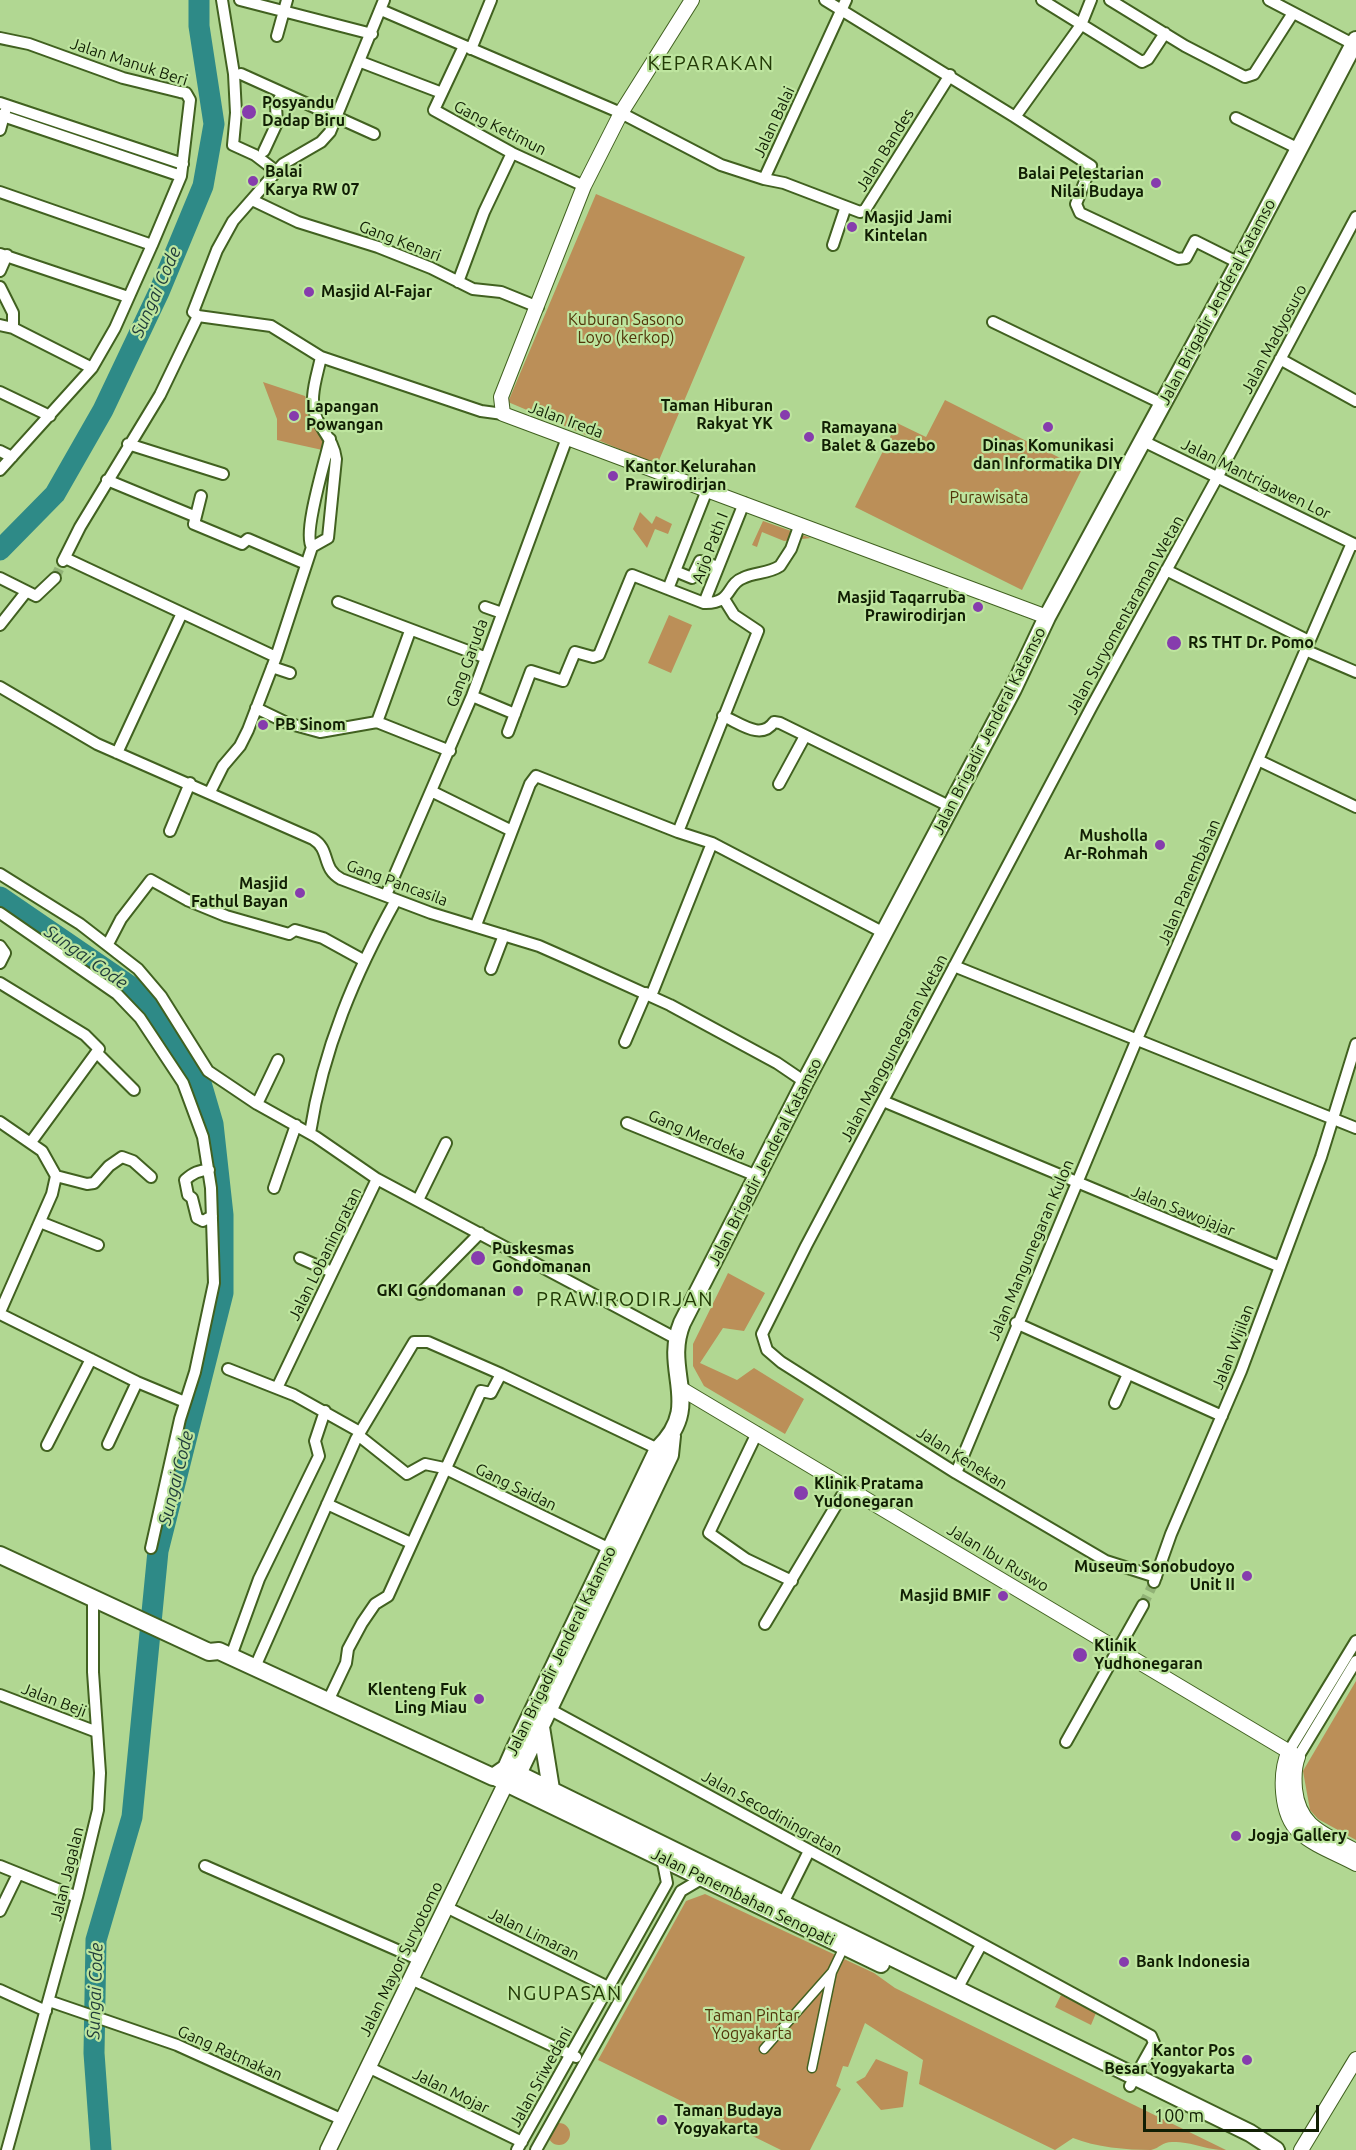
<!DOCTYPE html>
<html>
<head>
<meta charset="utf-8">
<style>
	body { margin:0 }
	#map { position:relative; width:1356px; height:2150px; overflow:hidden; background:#b1d792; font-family:Ubuntu,sans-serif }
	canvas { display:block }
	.scale { position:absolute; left:1143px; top:2105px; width:176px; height:27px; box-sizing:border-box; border:3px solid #111f04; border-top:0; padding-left:8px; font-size:18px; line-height:21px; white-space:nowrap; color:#111f04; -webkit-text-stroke:4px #bee59f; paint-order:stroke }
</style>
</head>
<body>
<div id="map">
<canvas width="1356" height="2150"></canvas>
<div class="scale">100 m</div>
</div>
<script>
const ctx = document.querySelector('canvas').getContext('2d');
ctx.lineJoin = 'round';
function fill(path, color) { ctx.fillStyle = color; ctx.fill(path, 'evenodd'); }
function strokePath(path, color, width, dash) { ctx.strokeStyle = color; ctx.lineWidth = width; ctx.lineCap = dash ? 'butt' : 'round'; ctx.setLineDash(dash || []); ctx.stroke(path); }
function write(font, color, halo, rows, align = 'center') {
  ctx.font = font + ' Ubuntu,sans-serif'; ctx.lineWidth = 4.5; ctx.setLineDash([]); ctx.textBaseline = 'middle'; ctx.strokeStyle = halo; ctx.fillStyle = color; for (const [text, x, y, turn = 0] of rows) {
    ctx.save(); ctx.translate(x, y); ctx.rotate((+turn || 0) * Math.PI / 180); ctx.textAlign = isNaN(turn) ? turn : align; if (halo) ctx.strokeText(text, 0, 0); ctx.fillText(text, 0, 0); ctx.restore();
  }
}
const green = new Path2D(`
	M596,194L745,257L657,465L508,402Z
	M263,382L305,396L327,451L277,440V419Z
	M945,400L1082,469L1022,590L855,507L897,423L926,437Z
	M640,512L652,524L656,516L672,524L668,534L655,529L647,548L633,529Z
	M763,521L811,538L784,541L762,532L757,547L752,545Z
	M669,615L692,625L671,673L648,663Z
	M728,1273L765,1293L744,1331L723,1328L700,1363L737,1380L754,1368L804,1399L785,1434L704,1386L693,1366V1344Z
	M1356,1681V1840L1318,1819L1310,1810L1303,1771Z
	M705,1894L874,1973L895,1988L1226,2150C1204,2150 1195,2142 1172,2142C1162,2142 1160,2148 1151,2150C1127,2150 1095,2147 1073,2138L1055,2150L919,2084L923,2060L865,2023L848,2067L843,2066L836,2086L841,2089L810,2150H781L598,2060L686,1901Z
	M1061,1995L1096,2013L1091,2025L1055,2007Z
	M876,2059L908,2072L903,2107L881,2110L856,2082L865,2077Z
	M548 2134a11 11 0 1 1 22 0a11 11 0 1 1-22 0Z`);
const river = new Path2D(`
	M0,550L55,494L103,410L159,292L203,186L214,124L199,26V0
	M0,897L130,986L160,1020L201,1083L213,1124L223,1215V1293L158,1551L132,1817L96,1940L94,2053L101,2150`);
const minorTunnel = new Path2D(`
	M55,578L63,561
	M1143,1605L1154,1582`);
const pedestrian = new Path2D(`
	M764,2049L832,1972
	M812,2068L832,1972L844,1947`);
const minor = new Path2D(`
	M222,0L234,74L236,113L233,145L255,155L276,171
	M240,0L372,34
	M384,0L330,132L321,142L283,164L233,221L217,250L193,312L198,316L271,326L321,357L481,411L503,414
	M825,0L1015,117L1081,25L1091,0
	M1042,0L1142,62L1148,59L1165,33
	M1110,0L1185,46L1245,77L1254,74L1293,13
	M1269,0L1353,44
	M381,10L621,113L721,165L764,179L846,0
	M277,36L287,0
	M0,38L29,44L123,78L180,92L186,93L190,100L181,176L152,245L0,192
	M464,46L434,110L512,153L584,186
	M471,49L491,0
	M361,62L442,93
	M241,74L374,134
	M0,103L183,164
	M0,115L181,176
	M1015,117L1091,166L1076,204L1080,213L1178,259L1186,258L1195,241L1239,263
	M1236,118L1299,149
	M0,130L5,112
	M264,151L277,123L276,106L282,93
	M764,179L784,183L860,212L865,210L950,75
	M252,200L298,222L378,247L431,268L473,289L501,292L538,307
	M833,245L845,209
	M0,254L128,297
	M0,271L7,255
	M458,282L484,212L512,153
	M0,287L13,313V328L92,368
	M993,322L1163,404
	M0,325L13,328
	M1280,359L1356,401
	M0,392L50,416
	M1143,441L1356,545
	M128,444L223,474
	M0,451L12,457
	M0,470L92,368L115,328L152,245
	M107,480L194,516
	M201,496L194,524L242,544L248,539L306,564
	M312,547L328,538L336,459C334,443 325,434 318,421C307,401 317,377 321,357
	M65,558L276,657
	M63,561L80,527L160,395L198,316
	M1166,570L1309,641
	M675,571L692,578L700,561L718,567
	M0,578L36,596L55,578
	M668,589L707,490
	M724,599L734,615L758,631L678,832L712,843L886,934
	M338,602L484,657
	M704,603L744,503
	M485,607L502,613
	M0,625L26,592
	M1305,650L1356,672
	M272,667L290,673
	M0,687L97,744L313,839C331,850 321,868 341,879L431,913L539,946L573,961L670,1005L777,1063L805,1082
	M472,696L515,714
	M256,708L287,723L320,732L377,722L450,751
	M723,716C740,723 761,741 774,722L780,723L951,807
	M377,722L410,631
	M508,732L531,671L563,681L575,652L593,657L599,655L632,575L704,603C733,604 726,584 743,578C755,572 768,574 780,566L791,549L800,524
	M117,753L182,613
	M1258,760L1356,807
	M779,784L805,736
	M431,791L512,831
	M210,792L223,766L240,746L248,730L276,657L312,547C302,534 326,459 330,439
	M170,831L190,783
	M0,874L80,924L138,969L161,996L208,1071L257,1104L316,1137L377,1179L677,1339
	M386,895L472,696L567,438
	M0,913L117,994L140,1018L183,1083L203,1137L211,1188L214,1283L195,1372L180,1419L151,1548
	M476,925L530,784L536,776L678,832
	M108,944L121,919L151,880L187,900L226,916L289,934L295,930L323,938L363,960
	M0,946L5,953L0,963
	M954,966L1356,1128
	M491,969L504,935
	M0,983L85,1035L99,1049L31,1142
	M651,996L712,843
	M625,1042L646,993
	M97,1053L134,1090
	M883,1101L1278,1266
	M257,1104L278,1060
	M0,1122L42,1151L56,1176L52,1194L0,1312
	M627,1123L757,1176
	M310,1133C323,1049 355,974 396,900
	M209,1170C199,1170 193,1173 185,1180L188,1195L192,1198L197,1218L203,1221L212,1216
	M56,1176L87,1184L94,1183L109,1166L122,1157L133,1161L151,1177
	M274,1188L296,1125
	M418,1200L446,1143
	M40,1222L98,1245
	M300,1258L332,1272
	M420,1294L480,1233
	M0,1314L137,1382L108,1444
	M1016,1323L1222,1416
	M228,1369L294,1395L360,1432
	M137,1382L185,1402
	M277,1388L377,1179
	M1115,1403L1128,1374
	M757,1433L709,1533L746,1559L792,1581
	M358,1435L407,1474L425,1464L444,1468L610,1549
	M47,1445L91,1359
	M956,1473L1137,1039L1352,543
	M327,1504L411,1543
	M1156,1577L1106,1561L956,1473L781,1362L767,1350L762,1334L806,1246L1092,706L1218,476L1356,217
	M1154,1582L1171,1534L1241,1371L1321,1157L1356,1044
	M765,1624L847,1487
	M231,1656L259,1579L319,1456L315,1441L325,1411
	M255,1667L356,1439L414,1342H428L501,1374L658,1449
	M0,1695L97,1732
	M328,1701L346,1663L348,1649L362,1623L375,1604L388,1596L481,1391L491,1393L501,1374
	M549,1709L1151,2036L1154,2043L1130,2086
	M1066,1742L1143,1605
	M1289,1751L1356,1641
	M1298,1757L1356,1661
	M0,1866L77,1897
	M205,1866L420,1960
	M783,1903L809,1851
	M446,1907L608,1987
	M0,1911L18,1874
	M411,1979L576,2057
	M957,1989L981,1945
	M0,1990L46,2011
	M49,2001L177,2045L343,2120
	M368,2067L522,2142
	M7,2150L77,1897L98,1810L100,1773L93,1672V1598
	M517,2150L667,1883L662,1858
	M536,2150L681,1891L703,1878`);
const tertiary = new Path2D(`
	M692,0L621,113L584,186L501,397L503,414L1047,617
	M680,1388L1298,1757C1294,1767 1294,1777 1295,1789C1299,1828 1325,1834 1356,1851
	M1289,1751C1279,1773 1280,1814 1299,1832C1314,1846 1338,1854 1356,1864
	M1301,2150L1356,2059`);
const secondary = new Path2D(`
	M328,2150L506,1783L496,1778`);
const primary = new Path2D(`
	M0,1555L209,1652L219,1651L493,1777L506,1768
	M541,1727L551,1789
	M506,1768L1250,2133L1276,2150
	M510,1780L518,1774L670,1455L672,1436
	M506,1783V1768L514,1750L658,1449C704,1405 662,1372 682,1323L805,1082L1013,689L1047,617L1239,263L1356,40
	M506,1783L881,1964`);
const markers = [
	[249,112,8,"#863cad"],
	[253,181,6,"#863cad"],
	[1156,183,6,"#863cad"],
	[852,227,6,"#863cad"],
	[309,292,6,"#863cad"],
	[785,415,6,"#863cad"],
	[294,416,6,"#863cad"],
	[1048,427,6,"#863cad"],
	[809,437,6,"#863cad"],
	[613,476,6,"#863cad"],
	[978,607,6,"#863cad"],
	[1174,643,8,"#863cad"],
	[263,725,6,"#863cad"],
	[1160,845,6,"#863cad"],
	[300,893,6,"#863cad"],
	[478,1258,8,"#863cad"],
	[518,1291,6,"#863cad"],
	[801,1493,8,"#863cad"],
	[1247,1576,6,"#863cad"],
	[1003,1596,6,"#863cad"],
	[1080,1655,8,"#863cad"],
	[479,1699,6,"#863cad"],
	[1236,1836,6,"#863cad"],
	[1124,1962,6,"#863cad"],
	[1247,2060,6,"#863cad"],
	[662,2120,6,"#863cad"]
];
const streetNames = [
	["Jalan Manuk Beri",129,62,18],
	["Jalan Balai",774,122,-65],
	["Gang Ketimun",500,128,27],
	["Jalan Bandes",885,150,-58],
	["Gang Kenari",400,241,21],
	["Jalan Brigadir Jenderal Katamso",1217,302,-62],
	["Jalan Madyosuro",1274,339,-62],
	["Jalan Ireda",566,420,20],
	["Jalan Mantrigawen Lor",1256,479,26],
	["Arjo Path I",710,548,-69],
	["Jalan Suryomentaraman Wetan",1125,615,-61],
	["Gang Garuda",467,663,-70],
	["Jalan Brigadir Jenderal Katamso",989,731,-63],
	["Jalan Panembahan",1189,882,-67],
	["Gang Pancasila",397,883,20],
	["Jalan Manggunegaran Wetan",894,1048,-62],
	["Gang Merdeka",697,1135,23],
	["Jalan Brigadir Jenderal Katamso",765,1162,-63],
	["Jalan Sawojajar",1183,1211,22],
	["Jalan Mangunegaran Kulon",1031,1250,-67],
	["Jalan Lobaningratan",325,1254,-64],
	["Jalan Wijilan",1233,1347,-69],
	["Jalan Kenekan",962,1458,32],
	["Gang Saidan",516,1487,26],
	["Jalan Ibu Ruswo",998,1558,31],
	["Jalan Brigadir Jenderal Katamso",561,1651,-64],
	["Jalan Beji",54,1700,21],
	["Jalan Secodiningratan",772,1813,29],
	["Jalan Jagalan",67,1874,-76],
	["Jalan Panembahan Senopati",743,1897,26],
	["Jalan Limaran",534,1934,26],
	["Jalan Mayor Suryotomo",401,1959,-64],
	["Gang Ratmakan",230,2053,24],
	["Jalan Sriwedani",541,2077,-61],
	["Jalan Mojar",451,2091,26]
];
const poiNames = [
	["Posyandu",262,103],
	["Dadap Biru",262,121],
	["Balai",265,172],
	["Karya RW 07",265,190],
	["Balai Pelestarian",1144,174,"right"],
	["Nilai Budaya",1144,192,"right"],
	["Masjid Jami",864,218],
	["Kintelan",864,236],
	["Masjid Al-Fajar",321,292],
	["Taman Hiburan",773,406,"right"],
	["Rakyat YK",773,424,"right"],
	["Lapangan",306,407],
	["Powangan",306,425],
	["Ramayana",821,428],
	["Balet & Gazebo",821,446],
	["Dinas Komunikasi",1048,446,"center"],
	["dan Informatika DIY",1048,464,"center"],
	["Kantor Kelurahan",625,467],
	["Prawirodirjan",625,485],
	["Masjid Taqarruba",966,598,"right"],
	["Prawirodirjan",966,616,"right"],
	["RS THT Dr. Pomo",1188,643],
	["PB Sinom",275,725],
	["Musholla",1148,836,"right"],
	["Ar-Rohmah",1148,854,"right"],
	["Masjid",288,884,"right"],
	["Fathul Bayan",288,902,"right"],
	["Puskesmas",492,1249],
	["Gondomanan",492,1267],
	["GKI Gondomanan",506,1291,"right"],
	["Klinik Pratama",814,1484],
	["Yudonegaran",814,1502],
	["Museum Sonobudoyo",1235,1567,"right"],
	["Unit II",1235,1585,"right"],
	["Masjid BMIF",991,1596,"right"],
	["Klinik",1094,1646],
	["Yudhonegaran",1094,1664],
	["Klenteng Fuk",467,1690,"right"],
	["Ling Miau",467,1708,"right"],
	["Jogja Gallery",1248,1836],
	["Bank Indonesia",1136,1962],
	["Kantor Pos",1235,2051,"right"],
	["Besar Yogyakarta",1235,2069,"right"],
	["Taman Budaya",674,2111],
	["Yogyakarta",674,2129]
];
const parkNames = [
	["Kuburan Sasono",626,320],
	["Loyo (kerkop)",626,338],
	["Purawisata",989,498],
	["Taman Pintar",752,2016],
	["Yogyakarta",752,2034]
];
const waterNames = [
	["Sungai Code",156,292,-66],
	["Sungai Code",86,957,35],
	["Sungai Code",176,1478,-76],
	["Sungai Code",95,1991,-88]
];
const quarterNames = [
	["KEPARAKAN",711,63],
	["PRAWIRODIRJAN",625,1299],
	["NGUPASAN",565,1993]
];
fill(green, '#bb8f58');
strokePath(river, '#2e8a87', 21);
strokePath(minorTunnel, '#91b276', 10, [10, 5]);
strokePath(pedestrian, '#416120', 11);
strokePath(minor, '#416120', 14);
strokePath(tertiary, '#416120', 16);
strokePath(secondary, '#416120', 18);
strokePath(primary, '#416120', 20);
strokePath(pedestrian, '#fff', 8);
strokePath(minor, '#fff', 10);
strokePath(tertiary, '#fff', 14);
strokePath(secondary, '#fff', 15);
strokePath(primary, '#fff', 16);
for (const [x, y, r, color] of markers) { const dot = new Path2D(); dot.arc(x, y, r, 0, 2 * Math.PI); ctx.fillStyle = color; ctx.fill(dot); strokePath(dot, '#bee59f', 2); }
write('16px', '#111f04', '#bee59f', streetNames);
write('bold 16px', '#111f04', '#bee59f', poiNames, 'left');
write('16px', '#513409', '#bee59f', parkNames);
write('italic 18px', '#1f3b3a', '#bee59f', waterNames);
ctx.letterSpacing = '1.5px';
write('20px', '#223a06', '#bee59f', quarterNames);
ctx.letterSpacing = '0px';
</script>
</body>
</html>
